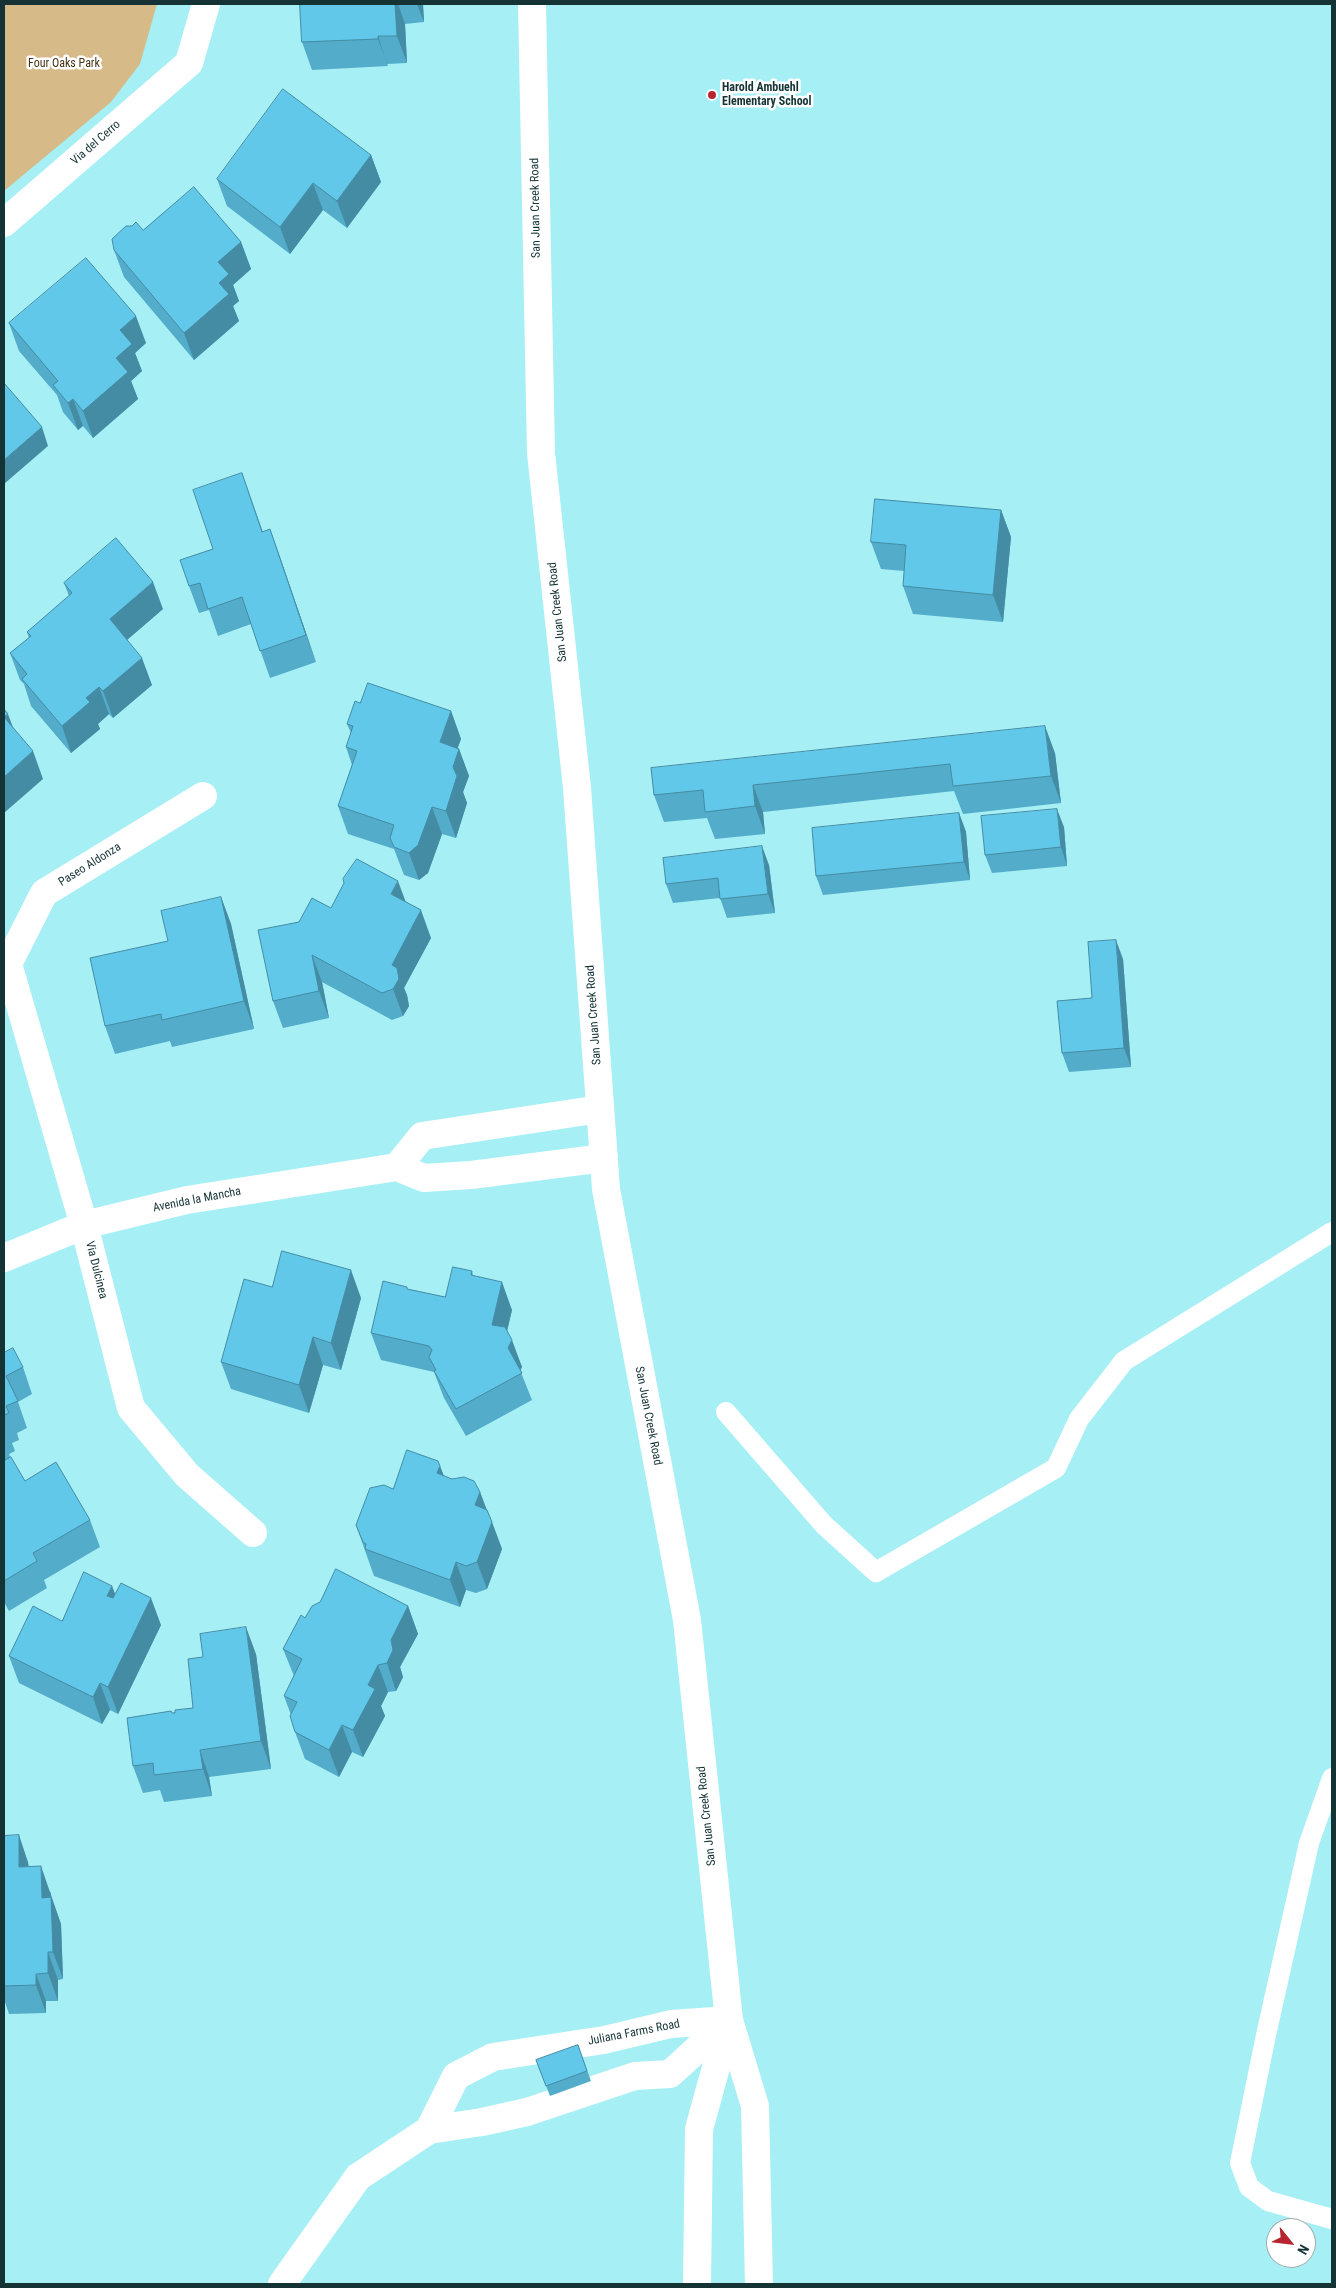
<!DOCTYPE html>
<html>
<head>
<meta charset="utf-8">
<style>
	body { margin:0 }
	#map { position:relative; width:1336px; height:2288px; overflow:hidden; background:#a6eff5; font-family:"Roboto Condensed",sans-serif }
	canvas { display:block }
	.frame { position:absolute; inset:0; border:5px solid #153335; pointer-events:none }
	.north { position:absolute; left:1266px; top:2218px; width:50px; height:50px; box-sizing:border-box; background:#fff; border:1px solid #a1adae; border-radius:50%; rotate:119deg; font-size:14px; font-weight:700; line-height:20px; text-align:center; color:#153335 }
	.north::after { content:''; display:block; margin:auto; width:18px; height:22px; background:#b72531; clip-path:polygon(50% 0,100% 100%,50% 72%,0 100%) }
</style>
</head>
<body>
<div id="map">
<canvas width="1336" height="2288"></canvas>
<div class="frame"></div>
<div class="north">N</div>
</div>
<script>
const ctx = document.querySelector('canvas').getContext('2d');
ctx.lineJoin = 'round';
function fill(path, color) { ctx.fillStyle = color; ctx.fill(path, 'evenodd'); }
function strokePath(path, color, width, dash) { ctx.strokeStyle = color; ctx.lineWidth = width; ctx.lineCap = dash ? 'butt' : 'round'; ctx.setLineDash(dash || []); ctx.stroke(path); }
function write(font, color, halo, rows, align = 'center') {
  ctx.font = font + ' "Roboto Condensed",sans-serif'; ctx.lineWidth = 5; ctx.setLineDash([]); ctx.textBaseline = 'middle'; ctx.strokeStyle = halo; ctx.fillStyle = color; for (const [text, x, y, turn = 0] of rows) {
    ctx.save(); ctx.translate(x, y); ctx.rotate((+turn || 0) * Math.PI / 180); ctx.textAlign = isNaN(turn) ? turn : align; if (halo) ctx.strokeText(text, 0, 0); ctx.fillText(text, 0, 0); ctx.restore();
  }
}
const green = new Path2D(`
	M4,4H157L140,64L111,102L4,191Z`);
const service = new Path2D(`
	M726,1412L824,1525L876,1572L1056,1468L1079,1419L1124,1361L1332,1232
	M1332,1778L1309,1843L1266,2035L1240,2163L1249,2187L1268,2201L1332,2219`);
const minor = new Path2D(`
	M4,223L189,63L206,4
	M203,796L44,893L8,964L84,1225L131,1408L187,1475L253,1533
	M397,1167L422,1136L600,1109
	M4,1258L84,1225L187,1200L397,1167L424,1178L471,1175L604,1158
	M429,2130L456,2076L493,2057L604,2040L671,2024L729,2020
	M282,2284L358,2177L429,2130L482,2122L527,2112L635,2076L670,2074L729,2020`);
const tertiary = new Path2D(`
	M532,4L541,453L577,788L606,1189L687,1620L729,2020L755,2106L759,2284
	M697,2284L699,2129L729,2020`);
const wall = new Path2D(`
	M300,4H423L424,22L405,24L407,63L387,64L388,66L312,70L302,42Z
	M371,155L381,182L347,228L323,210L290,254L227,206L217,179Z
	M143,230L241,242L251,269L233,285L239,301L233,306L239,321L194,360L124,277L114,250Z
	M9,323L146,343L135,353L142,371L131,381L138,399L93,438L83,426L78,430L63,412L57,395L19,351Z
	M242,473L263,532L270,529L316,662L270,678L251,624L218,636L209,610L199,613L189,586L213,549Z
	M1001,510L1011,537L1003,622L913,614L903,586L904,571L881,569L871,542Z
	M64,583L163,609L127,640L152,685L113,718L109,714L98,724L100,729L71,753L31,706L24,684L20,680L10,653L29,638L27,632L69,596Z
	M360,703L451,711L461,739L457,748L459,749L469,776L463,792L467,803L456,838L442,834L428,873L419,880L404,875L394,849L348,834L338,806L352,765L346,747L351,733L347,724Z
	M1055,753L1061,803L963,814L954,791L763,812L765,834L715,839L707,818L664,822L654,795L651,768Z
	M959,813L966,832L970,880L823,895L816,876Z
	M1064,827L1067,866L992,873L985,855Z
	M769,865L775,913L727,918L720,898L673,903L666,884Z
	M221,897L231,924L254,1029L172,1047L170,1041L115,1054L105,1026L168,941Z
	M405,902L431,938L404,988L407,995L409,1006L403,1016L392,1020L322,982L329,1018L283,1028L273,1001L299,922L331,908Z
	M1123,959L1131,1067L1069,1072L1062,1053L1092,998Z
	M472,1271L473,1275L512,1310L507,1331L522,1367L520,1370L532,1400L466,1436L444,1398L434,1372L381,1360L371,1333L408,1289L445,1297Z
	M272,1287L361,1298L341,1370L323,1365L309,1413L231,1389L221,1362Z
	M4,1353L23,1367L32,1394L18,1402L27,1428L17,1433L19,1440L12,1443L15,1451L9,1454L10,1457L25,1481L90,1520L100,1547L44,1580L47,1588L9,1611L4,1602Z
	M440,1466L444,1476L480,1492L502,1549L487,1589L476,1593L466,1590L460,1607L374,1576L356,1525L393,1489Z
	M112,1586L115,1594L161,1625L118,1714L110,1710L102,1724L19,1683L9,1656L62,1621Z
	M408,1606L418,1634L400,1667L403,1677L396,1691L388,1692L381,1706L385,1716L363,1757L352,1752L339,1777L305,1759L295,1732L291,1715L284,1696L294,1676L283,1649L305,1618Z
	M256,1654L271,1769L209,1777L212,1796L164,1802L160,1790L143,1793L133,1766L172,1713L193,1708Z
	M4,1836L28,1862L29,1867L51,1893V1897L61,1924L63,1979L58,1980V2001H46V2013L9,2014L4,1999Z
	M578,2045L591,2081L550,2096L536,2060Z`);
const shadedWall = new Path2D(`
	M395,4H398L405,24L407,63L397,36Z
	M417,4H423L424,22Z
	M378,36L387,64L388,66L378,39Z
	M371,155L381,182L347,228L337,201Z
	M313,183L323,210L290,254L280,227Z
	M241,242L251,269L233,285L239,301L233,306L239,321L194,360L184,333L219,283L218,262Z
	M136,316L146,343L135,353L142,371L131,381L138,399L93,438L83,411L116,358L120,330Z
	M73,399L83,426L78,430L68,403Z
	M42,427L48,446L4,484V460Z
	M1001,510L1011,537L1003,622L993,595Z
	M270,529L280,557L316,662L306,635Z
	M153,582L163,609L120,646L110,619Z
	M142,658L152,685L113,718L103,691Z
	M99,687L109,714L98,724L100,729L71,753L62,726L86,698Z
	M451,711L461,739L450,770L440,742Z
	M8,714L18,741L4,717Z
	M1045,726L1055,753L1061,803L1051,776Z
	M459,749L469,776L463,792L467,803L456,838L446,811L453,767Z
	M33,751L43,779L4,813V777Z
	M753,785L763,812L765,834L755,806Z
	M432,807L442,834L428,873L419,880L409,853Z
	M1057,809L1064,827L1067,866L1061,847Z
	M959,813L966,832L970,880L964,862Z
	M762,846L769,865L775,913L768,894Z
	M398,881L408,908L391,894Z
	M221,897L231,924L254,1029L244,1001Z
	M421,910L431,938L404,988L407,995L409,1006L403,1016L393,989L392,965Z
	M1116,940L1123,959L1131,1067L1124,1048Z
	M312,955L322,982L329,1018L319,991Z
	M351,1270L361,1298L341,1370L331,1343Z
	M502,1282L512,1310L502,1352L492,1325Z
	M313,1337L323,1365L309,1413L299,1385Z
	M512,1340L522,1367L518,1375L508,1348Z
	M440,1466L450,1493L437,1473Z
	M480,1492L490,1519L475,1505Z
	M492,1522L502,1549L487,1589L477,1562Z
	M456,1562L466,1590L460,1607L450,1580Z
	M112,1586L122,1613L107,1596Z
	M151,1598L161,1625L118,1714L108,1687Z
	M408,1606L418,1634L400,1667L403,1677L396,1691L387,1663L391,1640Z
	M246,1627L256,1654L271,1769L261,1741Z
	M378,1665L388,1692L381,1706L385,1716L363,1757L353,1730L368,1685Z
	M100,1683L110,1710L102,1724L93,1697Z
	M342,1725L352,1752L339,1777L329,1750Z
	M200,1750L209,1777L212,1796L203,1769Z
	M19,1835L28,1862L29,1894L19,1867Z
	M41,1866L61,1924L63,1979L53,1952L42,1898Z
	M48,1952L58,1980V2001L48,1973Z
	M36,1974L46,2001V2013L36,1985Z`);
const building = new Path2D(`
	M300,4H395L397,36H378V39L302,42Z
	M283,89L371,155L337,201L313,183L280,227L217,179Z
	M194,187L241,242L218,262L229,274L219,283L229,294L184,333L114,250L112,239L126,226H132L136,222L143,230Z
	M86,258L136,316L120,330L132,344L116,358L128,372L83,411L73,399L68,403L53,385L58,381L9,323Z
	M4,383L42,427L4,460Z
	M242,473L262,532L270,529L306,635L260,651L242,597L208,609L200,583L189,586L180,560L213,549L193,490Z
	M875,499L1001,510L993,595L903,586L906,545L871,542Z
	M116,538L153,582L110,619L142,658L103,691L99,687L86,698L90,702L62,726L22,679L27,674L10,653L31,636L27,632L72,593L64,583Z
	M368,683L451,711L440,742L459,749L453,767L457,776L446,811L432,807L418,845L409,853L394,847L390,838L394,825L338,806L357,751L346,747L353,726L347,724L355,701L360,703Z
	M4,709L8,714L4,717L33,751L4,777Z
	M1045,726L1051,776L953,786L950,764L753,785L755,806L705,812L703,790L654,795L651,768Z
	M1057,809L1061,847L985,855L981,816Z
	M959,813L964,862L816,876L812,828Z
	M762,846L768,894L720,899L718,878L666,884L663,858Z
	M357,859L398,881L391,894L421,910L392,965L397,968L399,979L393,989L382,993L312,955L319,991L273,1001L258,930L299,922L312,898L331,908L344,883L343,879Z
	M221,897L244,1001L162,1020L161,1014L105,1026L90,958L168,941L161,911Z
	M1116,940L1124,1048L1062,1053L1057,1001L1092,998L1088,942Z
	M282,1251L351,1270L331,1343L313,1337L299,1385L221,1362L244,1279L272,1287Z
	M453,1267L472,1271L471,1275L502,1282L492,1325L505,1327L512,1340L508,1348L522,1373L456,1409L434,1371L436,1370L429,1357L432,1350L429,1346L371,1333L383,1281L407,1287V1289L445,1297Z
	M13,1348L23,1367L6,1376L18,1401L6,1406L9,1413L4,1415V1353Z
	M407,1450L438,1461L440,1466L437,1473L452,1479L464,1477L474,1481L480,1492L475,1505L487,1510L492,1522L477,1562L466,1566L456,1562L450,1580L365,1549L366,1544L363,1542L356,1525L370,1488L384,1485L393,1489Z
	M11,1457L25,1481L56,1462L90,1520L33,1553L37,1561L4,1581V1461Z
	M336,1569L408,1606L391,1640L393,1650L387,1663L378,1665L368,1685L375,1689L353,1730L342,1725L329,1750L295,1732L290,1716L297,1702L284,1696L302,1659L283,1649L301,1615L305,1618L312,1606L320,1602Z
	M84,1572L112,1586L107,1596L113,1598L121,1583L151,1598L108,1687L100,1683L93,1697L9,1656L33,1606L62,1621Z
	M246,1627L261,1741L200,1750L203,1769L154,1775L153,1763L133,1766L127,1718L171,1711L172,1713H175V1710L193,1708L188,1659L203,1657L200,1634Z
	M19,1835V1867L41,1866L42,1898L51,1897L53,1952H48V1973L36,1974V1985L4,1986V1836Z
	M578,2045L587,2071L546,2086L536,2060Z`);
const markers = [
	[712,95,5,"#b72531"]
];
const parkNames = [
	["Four Oaks Park",64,64]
];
const poiNames = [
	["Harold Ambuehl",722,88],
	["Elementary School",722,102]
];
const streetNames = [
	["Via del Cerro",96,143,-41],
	["San Juan Creek Road",536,208,-91],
	["San Juan Creek Road",558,612,-96],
	["Paseo Aldonza",90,865,-32],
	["San Juan Creek Road",594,1015,-94],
	["Avenida la Mancha",197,1200,-11],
	["Via Dulcinea",96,1270,76],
	["San Juan Creek Road",648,1416,79],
	["San Juan Creek Road",707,1816,-96],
	["Juliana Farms Road",634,2033,-11]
];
fill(green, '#d6bb89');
strokePath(service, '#fff', 20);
strokePath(minor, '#fff', 28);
strokePath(tertiary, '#fff', 28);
fill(wall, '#53acc9');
fill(shadedWall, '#448ca4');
fill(building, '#61c8ea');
strokePath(building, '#448ca4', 1);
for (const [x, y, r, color] of markers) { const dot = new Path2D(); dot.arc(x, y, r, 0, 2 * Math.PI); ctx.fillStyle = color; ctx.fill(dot); strokePath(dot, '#fff', 2); }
write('12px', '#463614', '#fff', parkNames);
write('bold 12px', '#153335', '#fff', poiNames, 'left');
write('12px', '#153335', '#fff', streetNames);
</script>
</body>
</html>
